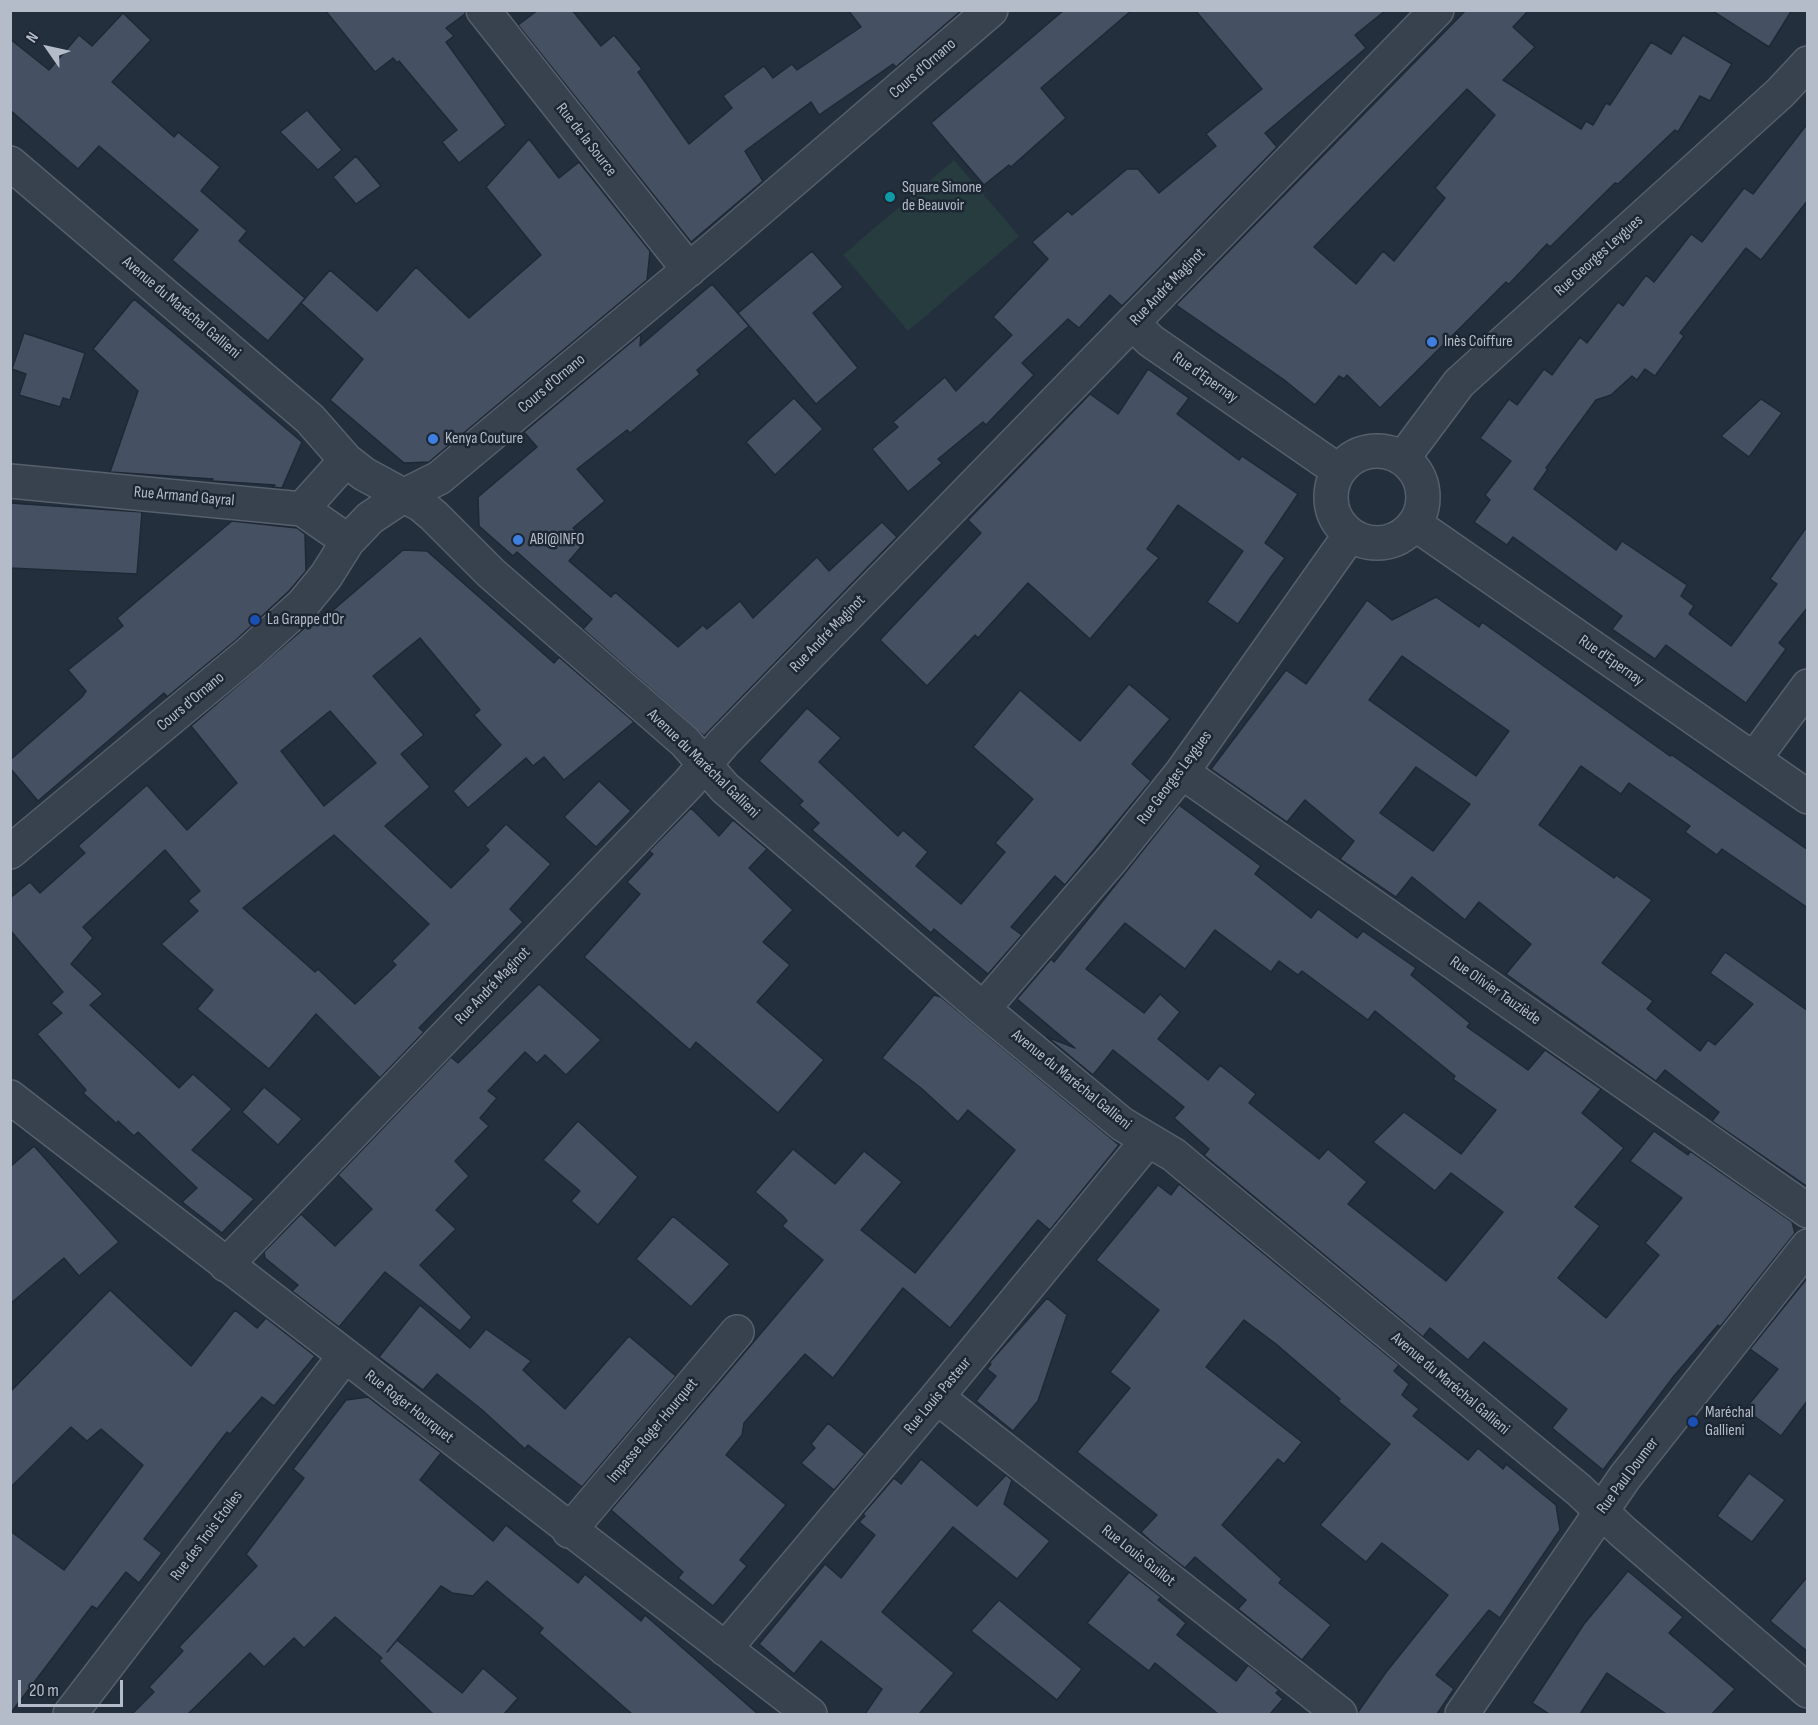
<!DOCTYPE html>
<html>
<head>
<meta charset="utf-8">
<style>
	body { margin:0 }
	#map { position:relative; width:1818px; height:1725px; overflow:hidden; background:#242f3e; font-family:"Sofia Sans Condensed",sans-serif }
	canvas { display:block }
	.frame { position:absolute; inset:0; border:12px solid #b4bcc9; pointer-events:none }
	.north { position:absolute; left:18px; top:18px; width:60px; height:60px; -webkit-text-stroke:4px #1d2633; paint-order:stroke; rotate:304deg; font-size:16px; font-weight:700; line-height:24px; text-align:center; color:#b4bcc9 }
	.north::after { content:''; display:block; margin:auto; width:21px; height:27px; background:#b4bcc9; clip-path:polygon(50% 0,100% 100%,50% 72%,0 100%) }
	.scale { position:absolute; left:18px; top:1680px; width:105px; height:27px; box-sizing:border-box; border:3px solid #b4bcc9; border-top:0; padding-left:8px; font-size:18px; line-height:21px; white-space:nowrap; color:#b4bcc9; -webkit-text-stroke:4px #1d2633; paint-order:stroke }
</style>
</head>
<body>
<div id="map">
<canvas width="1818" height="1725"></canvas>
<div class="frame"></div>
<div class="north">N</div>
<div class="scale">20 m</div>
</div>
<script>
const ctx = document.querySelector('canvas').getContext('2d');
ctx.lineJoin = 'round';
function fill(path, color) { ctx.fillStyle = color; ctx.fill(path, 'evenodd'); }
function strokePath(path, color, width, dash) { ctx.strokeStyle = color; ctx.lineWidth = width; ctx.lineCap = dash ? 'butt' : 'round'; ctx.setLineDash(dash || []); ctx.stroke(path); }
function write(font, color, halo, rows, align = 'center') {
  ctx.font = font + ' "Sofia Sans Condensed",sans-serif'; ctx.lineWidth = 5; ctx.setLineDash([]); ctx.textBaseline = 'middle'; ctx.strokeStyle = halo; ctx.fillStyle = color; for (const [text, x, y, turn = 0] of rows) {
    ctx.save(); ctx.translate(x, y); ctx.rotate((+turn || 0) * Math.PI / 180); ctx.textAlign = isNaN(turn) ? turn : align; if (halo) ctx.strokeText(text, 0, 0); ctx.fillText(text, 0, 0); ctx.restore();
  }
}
const green = new Path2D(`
	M954,160L1019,236L908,331L843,255Z`);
const building = new Path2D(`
	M325,10H465V14L446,28L454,36L446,42L506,125L459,163L442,142L457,130L399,61L397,63L393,58L375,72Z
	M538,10H572L601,46L614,35L642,69L638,72L689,144L732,108L723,96L764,66L773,78L792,64L797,70L861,27L848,10H962L896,67L893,64L819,115L811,102L745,151L763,181L691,242L518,25Z
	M1064,10H1132L1041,88L1066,118L1011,167L1009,165L984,185L931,123Z
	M1195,10H1386L1355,35L1366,48L1265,133L1277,147L1130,298L1122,306L1110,295L1079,328L1068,319L1022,363L1034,375L986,425L983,422L938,459L942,463L908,492L872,449L898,427L893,422L945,377L956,391L1012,335L993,317L1048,259L1032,242L1068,211L1072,215L1127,169H1138L1159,193L1216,146L1206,134L1262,89Z
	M1466,10H1529L1513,27L1535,47L1503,80L1581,129L1586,121L1593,125L1606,103L1610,105L1651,42L1671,54L1683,35L1732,64L1710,101L1700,96L1678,132L1675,130L1618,184L1615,183L1550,247L1547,244L1509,284L1506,282L1380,408L1347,375L1344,379L1339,376L1315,405L1283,379L1176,305ZM1467,89L1495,115L1435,188L1445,198L1394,261L1383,251L1356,284L1314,247Z
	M1711,10H1792L1769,47Z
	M123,13L151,40L112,82L174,137L178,132L220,167L201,191L247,231L239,241L305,298L268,341L172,260L198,230L99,146L78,169L10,110V39L49,70L79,35L92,46Z
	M307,110L342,150L318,170L280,132Z
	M1808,123V200L1761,260L1746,248L1680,333L1684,336L1655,376L1645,369L1637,380L1632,376L1611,395L1596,400L1546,468L1548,469L1534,489L1616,550L1622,541L1687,585L1681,596L1694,606L1689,614L1731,646L1777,584L1770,579L1808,525V607L1779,643L1786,649L1746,703L1666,645L1655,659L1612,629L1622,616L1513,537L1507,545L1474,522L1490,500L1485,495L1511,461L1480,438L1509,399L1517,405L1544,369L1552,375L1580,337L1587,343L1618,302L1623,306L1646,275L1654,282L1691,234L1702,242L1744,188L1753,194Z
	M529,139L559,178L579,162L650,251L647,280L429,462L404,463L330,400L363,359L301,303L330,270L377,311L416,267L469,318L541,255L486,187Z
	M356,156L381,186L356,204L333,177Z
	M812,251L843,287L813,313L858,368L816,404L738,313Z
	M712,284L749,326L697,370L700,374L630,433L627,430L577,469L605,501L573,528L586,541L569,561L611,597L615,592L678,647L703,625L707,629L740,601L753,618L817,557L829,571L882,522L897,537L704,736L583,629L592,619L517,552L513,556L479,526L478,497L537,447L524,432L641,334L640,346Z
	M134,299L302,442L282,488L272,487L275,485L212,481L213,479L110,472L138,391L93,349Z
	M24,333L85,353L70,400L63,398L60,407L19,395L26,374L12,369Z
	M1148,369L1189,398L1177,414L1239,460L1242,456L1298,494L1265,543L1285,558L1271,577L1238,624L1207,602L1243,551L1178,505L1147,549L1159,558L1090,639L1028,583L978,638L975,635L927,686L880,640L981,533L968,520L1090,394L1118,414Z
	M794,398L823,429L775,475L746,442Z
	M1761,399L1782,413L1749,457L1721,436Z
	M10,503L142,512L137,574L10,568Z
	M232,521L297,528L305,534L306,571L289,591L236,640L167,697L164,693L38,801L10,768V760L82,697L86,691L68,670L123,626L117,618Z
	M403,550L427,551L554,663L559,657L634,722L564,780L544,757L533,766L526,758L468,808L453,791L501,745L474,715L480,710L420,638L373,676L424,735L401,754L430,787L385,826L451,888L489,850L485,846L506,824L551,864L510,909L523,922L419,1028L424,1032L380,1078L316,1014L269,1069L197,1009L213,990L161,944L198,911L188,901L200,891L165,850L83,927L93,938L71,964L103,994L90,1005L179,1088L193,1074L232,1109L192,1150L254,1199L222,1233L182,1202L197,1188L138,1132L134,1136L118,1121L117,1124L83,1093L86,1090L37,1034L62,1013L51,1003L63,992L10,930V898L30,882L40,893L85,853L78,846L147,785L187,830L237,783L191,726L308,625V629L332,611ZM330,711L376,763L324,806L281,751ZM334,835L429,924L392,961L396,965L355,1004L318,969L315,972L243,908Z
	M1436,597L1479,627L1482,622L1670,756L1672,755L1808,850V908L1722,849L1717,855L1685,832L1690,826L1629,783L1621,794L1581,766L1539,825L1614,878L1616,875L1652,900L1602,963L1653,1001L1647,1009L1700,1051L1708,1040L1715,1045L1753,1004L1710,973L1725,952L1808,1011V1187L1712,1121L1719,1112L1665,1070L1656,1081L1506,974L1531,944L1479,902L1465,920L1412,877L1396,897L1340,859L1354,841L1305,800L1287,822L1211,769L1286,670L1306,684L1367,600L1392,620ZM1402,656L1509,731L1476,776L1369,700ZM1416,767L1470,804L1433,851L1380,813Z
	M1129,684L1170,719L1132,764L1151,781L1065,885L1055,876L1011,927L1022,935L988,974L934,929L931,933L812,830L819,823L799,805L803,801L759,761L807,708L841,738L819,762L898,836L903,830L928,852L916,866L961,904L1005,852L995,843L1033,799L973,747L1020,690L1080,741Z
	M599,781L631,811L596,847L564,817Z
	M1179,805L1261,866L1255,874L1311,918L1318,909L1357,938L1363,931L1416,968L1411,975L1470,1023L1467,1027L1528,1070L1545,1050L1601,1089L1582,1113L1624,1148L1575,1207L1600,1226L1558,1278L1606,1318L1659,1255L1645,1243L1682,1198L1630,1161L1654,1131L1688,1155L1690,1151L1792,1222L1795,1233L1720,1327L1718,1325L1674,1376L1603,1470L1552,1428L1567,1409L1484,1342L1468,1360L1430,1328L1423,1337L1204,1155L1209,1149L1174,1118L1184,1107L1113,1050L1093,1075L1047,1037L1075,1048L1017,999L1051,959L1054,962ZM1125,923L1185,969L1215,930L1271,972L1279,961L1298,975L1302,971L1368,1020L1375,1011L1455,1076L1453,1079L1496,1110L1461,1154L1404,1112L1373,1142L1435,1191L1451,1173L1503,1212L1446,1281L1348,1204L1367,1182L1328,1149L1319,1159L1249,1103L1256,1094L1220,1065L1208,1080L1158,1039L1180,1012L1160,994L1144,1013L1086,969Z
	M691,808L719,836L733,820L767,849L749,868L793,910L763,942L790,965L757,1002L824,1060L778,1113L696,1042L690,1050L584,957L640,894L627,882L653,854L649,851Z
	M539,984L601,1040L566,1075L545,1055L537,1063L525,1052L488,1091L497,1098L480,1118L489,1126L455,1161L469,1176L436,1210L456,1229L420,1265L472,1317L460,1331L385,1272L339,1327L292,1291L298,1285L265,1258L264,1252L301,1214L335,1246L372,1209L338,1175L451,1057L458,1063Z
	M934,995L941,997L1119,1145L1050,1230L1038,1220L950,1328L903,1288L833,1378L805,1354L744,1423L742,1435L726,1455L786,1505L740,1560L747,1566L713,1606L678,1578L683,1572L611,1510L823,1260L782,1226L787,1221L783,1216L755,1192L793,1149L835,1184L864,1151L902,1182L861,1230L915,1273L1015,1150L968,1110L958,1122L921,1088L882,1058Z
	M264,1087L302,1119L278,1145L242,1112Z
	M578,1121L638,1177L598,1225L571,1201L580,1191L543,1160Z
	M34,1146L119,1242L79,1276L64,1258L10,1304V1167Z
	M1179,1184L1399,1365L1394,1371L1409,1384L1402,1395L1419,1409L1413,1416L1468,1460L1478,1448L1503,1469L1506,1464L1556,1505L1560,1530L1500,1618L1489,1610L1436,1675L1454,1689L1437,1714H1358V1712L1387,1671L1448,1595L1382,1543L1366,1562L1320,1525L1390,1444L1338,1401L1340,1399L1276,1344L1244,1320L1206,1367L1302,1442L1284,1464L1278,1459L1222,1525L1282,1579L1279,1583L1331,1625L1302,1660L1238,1609L1246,1600L1195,1557L1185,1568L1153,1543L1141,1532L1157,1515L1077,1452L1130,1388L1110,1372L1159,1310L1096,1260L1158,1185L1171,1195Z
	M673,1216L730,1264L691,1307L636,1259Z
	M1808,1277V1400L1781,1436L1745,1409L1778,1369L1750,1349Z
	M110,1290L191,1366L235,1310L257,1328L266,1318L315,1356L274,1406L262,1397L230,1434L227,1432L144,1539L162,1553L139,1583L126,1572L97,1609L92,1606L10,1714V1531L64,1570L143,1465L101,1429L87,1441L71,1427L10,1488V1392Z
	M1047,1298L1067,1315L1038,1401L1013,1431L976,1401L996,1376L987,1369L991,1364L989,1363Z
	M420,1305L470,1348L486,1329L531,1361L523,1370L565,1409L629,1336L676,1376L582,1487L528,1445L525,1449L481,1409L437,1374L423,1390L379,1357Z
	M368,1397L441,1453L420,1480L493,1541L506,1525L578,1583L585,1574L641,1621L645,1615L758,1714H632L539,1633L543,1628L487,1581L473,1596L452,1593L441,1586L387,1652L397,1640L462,1693L483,1668L518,1698L504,1714H433L379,1661L382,1658L335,1617L304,1648L294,1638L264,1667L250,1653L188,1714H132L154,1692L149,1687L183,1651L179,1647L257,1566L246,1554L304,1478L293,1469L346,1400Z
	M828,1423L865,1454L834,1490L801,1463L815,1448L811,1444Z
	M921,1459L977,1506L1006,1475L1012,1480L1004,1504L1050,1541L1017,1579L953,1527L882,1612L954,1673L919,1714H865L882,1689L821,1641L794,1674L759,1644L825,1564L841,1578L875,1535L859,1522L865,1516L863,1514L894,1478L901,1484Z
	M1749,1473L1785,1500L1752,1542L1717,1516Z
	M1628,1571L1683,1617L1669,1633L1735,1689L1712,1714H1666L1607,1673L1580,1714H1549L1532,1703L1584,1624Z
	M1129,1572L1161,1597L1158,1600L1186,1623L1177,1635L1236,1681L1248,1665L1279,1690L1276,1693L1283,1699L1270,1714H1218L1155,1663L1149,1671L1087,1623Z
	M1808,1576V1652L1770,1621Z
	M999,1600L1082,1669L1057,1700L971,1631Z`);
const minor = new Path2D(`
	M483,10L689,270
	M10,163L310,419L346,460L364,474L421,505L434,516L491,573L685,742L725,788L983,1009L1122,1124L1174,1155L1199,1176L1579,1490L1622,1531L1808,1691
	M1132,323L1151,341L1339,471
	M1331 497a46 46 0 1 1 92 0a46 46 0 1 1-92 0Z
	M1403,458L1459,383L1780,93L1808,63
	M10,481L302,509L348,541
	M302,509L346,460
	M1415,524L1808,797
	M1754,759L1808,686
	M1182,772L1808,1211
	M10,852L248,654L303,604L326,576L348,541L370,518L403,496L439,478L717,246L991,10
	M983,1009L1112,859L1182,772L1350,535
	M10,1097L810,1714
	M226,1265L688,784L723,743L1437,10
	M937,1397L1340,1714
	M569,1531L737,1332
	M725,1649L937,1397L1148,1140
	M70,1714L344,1357
	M1462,1714L1625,1477L1808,1246`);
const markers = [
	[890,197,6,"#0f9aa8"],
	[1432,342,6,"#3f7fe0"],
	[433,439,6,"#3f7fe0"],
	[518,540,6,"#3f7fe0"],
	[255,620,6,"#1a4fb4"],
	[1693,1422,6,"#1a4fb4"]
];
const streetNames = [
	["Cours d'Ornano",923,69,-41],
	["Rue de la Source",586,140,52],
	["Rue Georges Leygues",1599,256,-42],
	["Rue André Maginot",1168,287,-46],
	["Avenue du Maréchal Gallieni",181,308,40],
	["Rue d'Epernay",1205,378,35],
	["Cours d'Ornano",552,384,-40],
	["Rue Armand Gayral",184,497,5],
	["Rue André Maginot",828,634,-46],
	["Rue d'Epernay",1611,661,35],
	["Cours d'Ornano",191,702,-40],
	["Avenue du Maréchal Gallieni",703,764,44],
	["Rue Georges Leygues",1175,778,-53],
	["Rue André Maginot",493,986,-46],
	["Rue Olivier Tauziède",1495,991,35],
	["Avenue du Maréchal Gallieni",1071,1080,39],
	["Avenue du Maréchal Gallieni",1450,1384,40],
	["Rue Louis Pasteur",938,1396,-50],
	["Rue Roger Hourquet",409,1407,38],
	["Impasse Roger Hourquet",653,1431,-50],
	["Rue Paul Doumer",1628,1476,-53],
	["Rue des Trois Etoiles",207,1536,-53],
	["Rue Louis Guillot",1138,1556,38]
];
const poiNames = [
	["Square Simone",902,188],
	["de Beauvoir",902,206],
	["Inès Coiffure",1444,342],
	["Kenya Couture",445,439],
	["ABI@INFO",530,540],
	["La Grappe d'Or",267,620],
	["Maréchal",1705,1413],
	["Gallieni",1705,1431]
];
fill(green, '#263c3f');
fill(building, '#455162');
strokePath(building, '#1f2835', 1.5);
strokePath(minor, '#565f6c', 36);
strokePath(minor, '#38414e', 33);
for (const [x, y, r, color] of markers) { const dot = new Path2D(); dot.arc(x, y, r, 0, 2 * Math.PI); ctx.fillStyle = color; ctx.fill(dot); strokePath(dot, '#1d2633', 2); }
write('16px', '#b4bcc9', '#1d2633', streetNames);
write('16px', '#b4bcc9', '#1d2633', poiNames, 'left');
</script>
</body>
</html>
